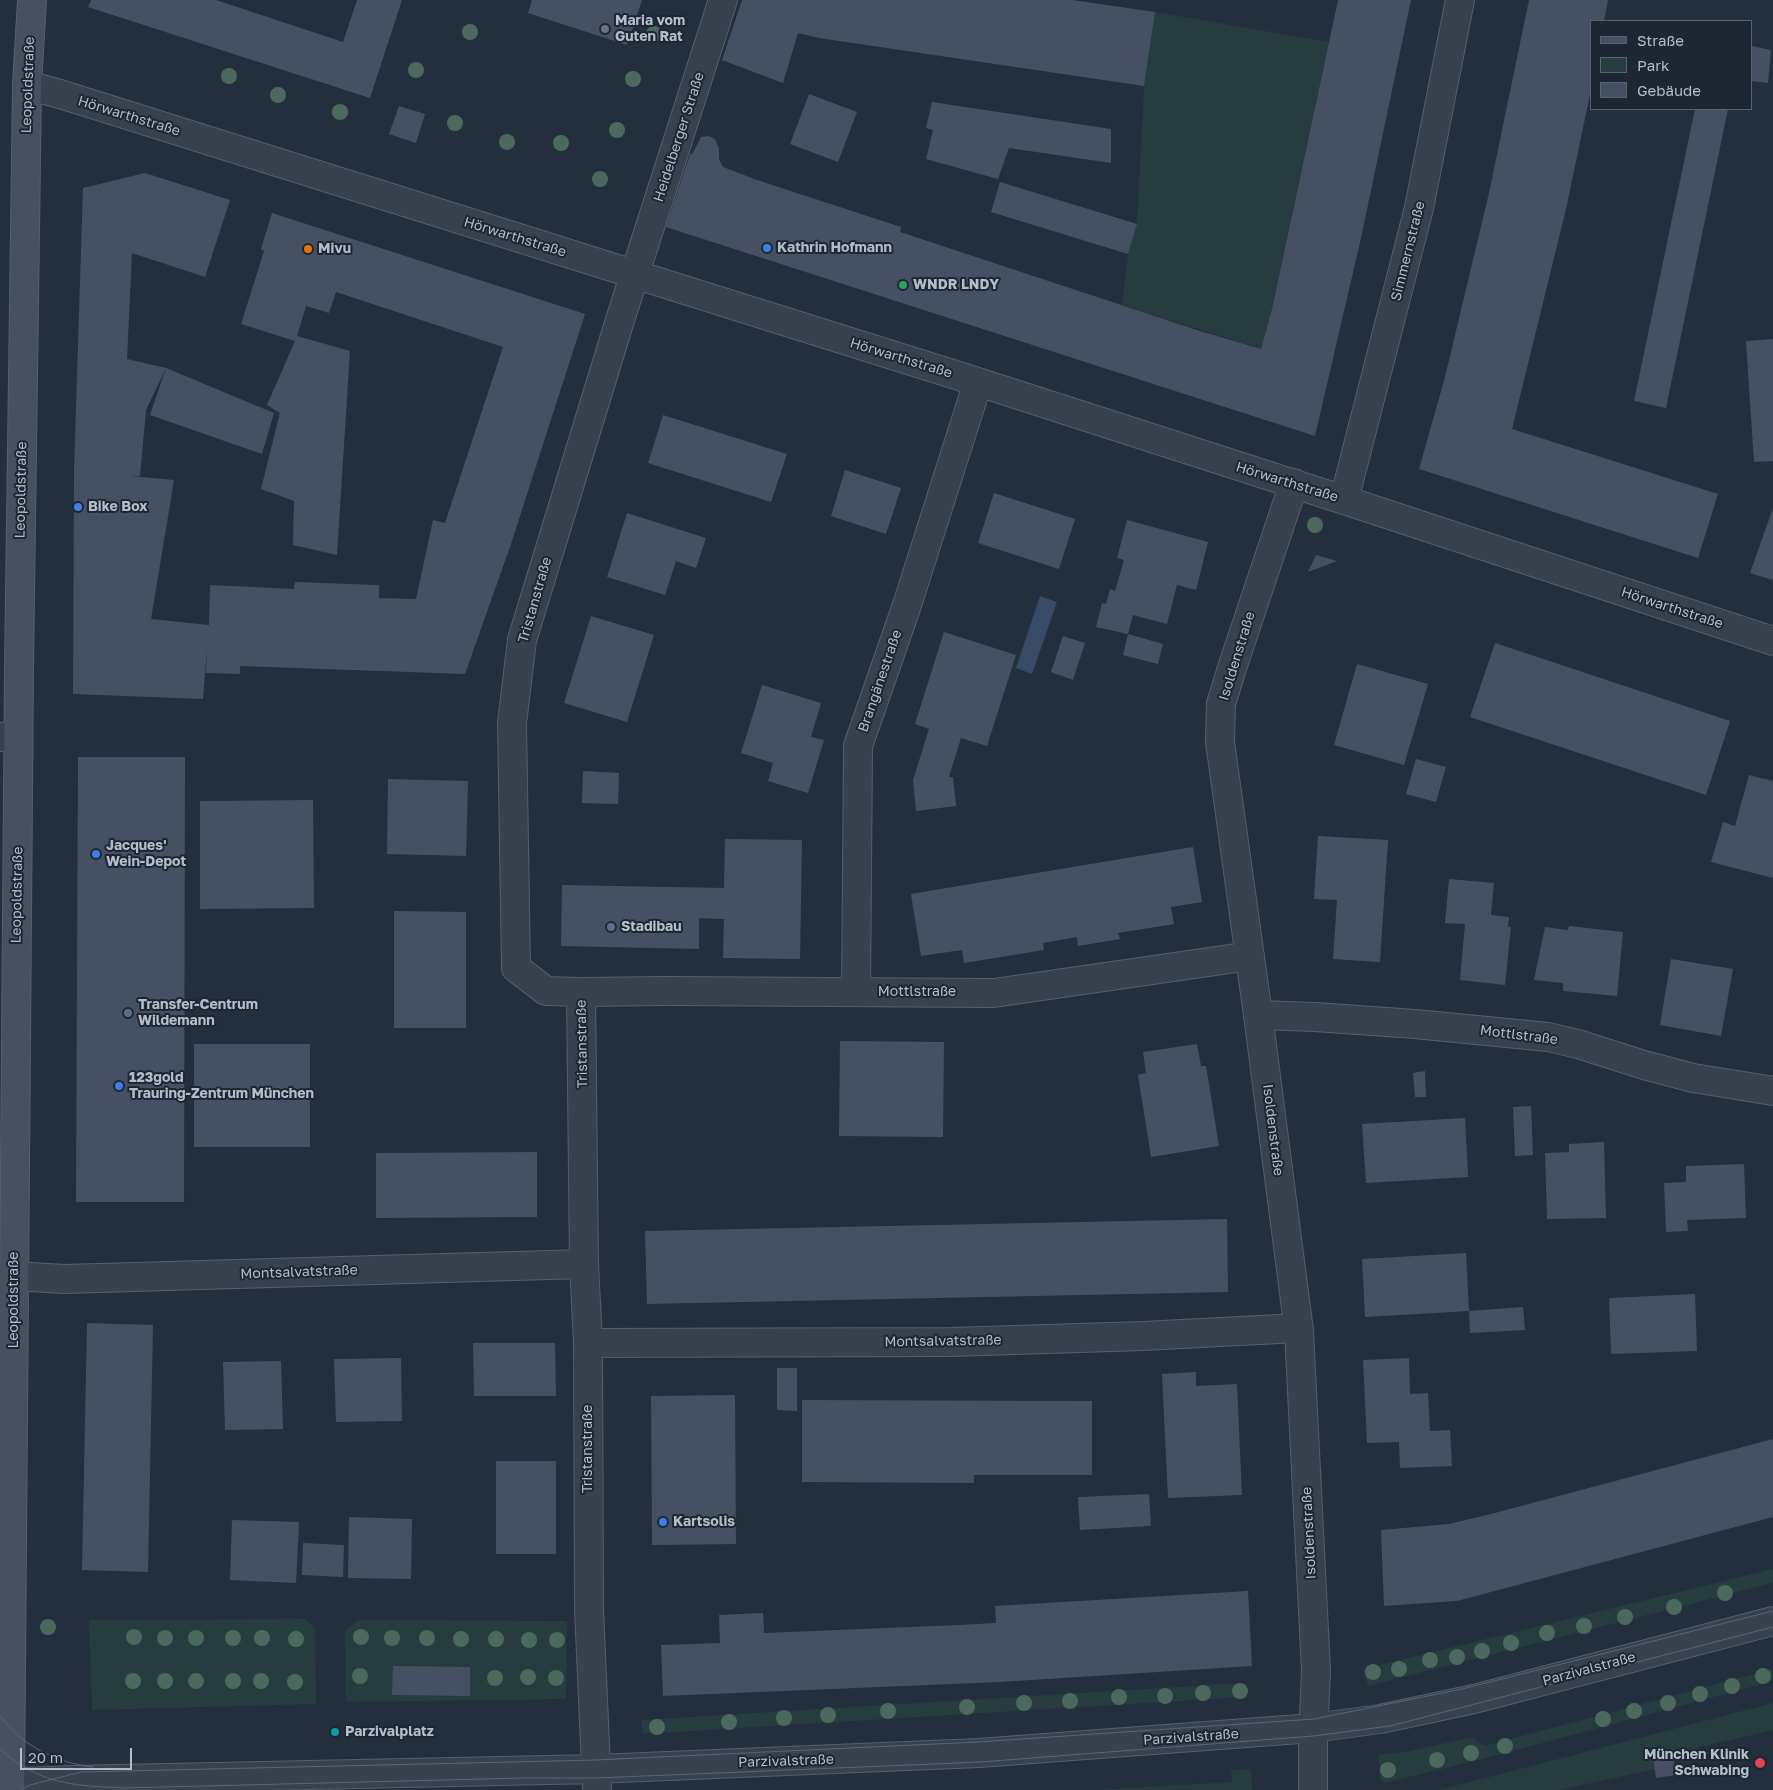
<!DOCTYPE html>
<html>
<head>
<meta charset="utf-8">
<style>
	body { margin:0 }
	#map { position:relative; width:1773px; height:1790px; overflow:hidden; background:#242f3e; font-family:"Golos Text",sans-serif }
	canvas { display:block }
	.legend { position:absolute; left:1590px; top:20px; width:162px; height:90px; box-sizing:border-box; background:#1d2633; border:1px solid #59626f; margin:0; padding:6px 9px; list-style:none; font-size:15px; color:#b4bcc9 }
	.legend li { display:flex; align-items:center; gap:10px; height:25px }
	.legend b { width:25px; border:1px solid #59626f }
	.scale { position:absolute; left:20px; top:1748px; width:112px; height:22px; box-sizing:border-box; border:2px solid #b4bcc9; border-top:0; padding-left:6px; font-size:15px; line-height:18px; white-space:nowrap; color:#b4bcc9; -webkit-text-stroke:4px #1d2633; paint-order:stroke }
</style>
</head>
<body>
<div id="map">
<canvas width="1773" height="1790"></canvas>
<ul class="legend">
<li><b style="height:6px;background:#465061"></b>Straße</li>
<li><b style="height:14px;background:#263c3f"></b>Park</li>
<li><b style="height:14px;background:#455162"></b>Gebäude</li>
</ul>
<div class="scale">20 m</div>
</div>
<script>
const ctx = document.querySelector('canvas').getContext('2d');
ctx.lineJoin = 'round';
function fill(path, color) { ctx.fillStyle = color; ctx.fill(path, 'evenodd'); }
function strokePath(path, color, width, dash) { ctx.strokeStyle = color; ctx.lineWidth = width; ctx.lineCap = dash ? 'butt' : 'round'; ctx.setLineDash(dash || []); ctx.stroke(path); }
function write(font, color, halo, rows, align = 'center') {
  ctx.font = font + ' "Golos Text",sans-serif'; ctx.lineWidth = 4; ctx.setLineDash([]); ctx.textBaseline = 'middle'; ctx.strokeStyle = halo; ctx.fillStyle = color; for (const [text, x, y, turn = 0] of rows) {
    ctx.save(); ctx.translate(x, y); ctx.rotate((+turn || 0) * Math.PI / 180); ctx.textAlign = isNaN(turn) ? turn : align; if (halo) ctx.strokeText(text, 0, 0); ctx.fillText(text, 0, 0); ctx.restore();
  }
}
const green = new Path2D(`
	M1155,12L1329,42L1272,309L1261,349L1122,305L1128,254L1137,224L1144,86Z
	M1773,1569V1583L1368,1686L1363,1669Z
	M306,1619L315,1629L316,1704L92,1710L89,1620Z
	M358,1620L567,1621L566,1699L346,1702L345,1631Z
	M1773,1669V1681L1487,1758L1384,1783L1380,1780L1379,1755L1390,1753L1405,1752L1473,1737L1484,1746Z
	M1243,1683L1244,1697L642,1734L641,1720Z
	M1773,1703V1730L1653,1758L1655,1769L1560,1790H1439Z
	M1251,1769L1252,1790H1097L1232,1782L1231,1770Z`);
const water = new Path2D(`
	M1040,596L1057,602L1032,674L1016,668Z`);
const building = new Path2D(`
	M91,0H216L343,42L357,0H402L370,98L88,7Z
	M532,0H642L627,45L528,13Z
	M742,0H1072L1155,12L1144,86L819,38L798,33L783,83L722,60Z
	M1338,0H1411L1361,238L1315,436L666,227L690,154L693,153L701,137L709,136L715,139L719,148V159L723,167L757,180L901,227L900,232L1200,331L1261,349L1272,309Z
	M1529,0H1608L1604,21H1592V85L1566,209L1512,429L1718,494L1698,558L1419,469L1445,377L1489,193Z
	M1752,46L1771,50L1768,83L1752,81Z
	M809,94L857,112L838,162L790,144Z
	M932,102L1111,129V163L1009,148L998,179L926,159L933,130L926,128Z
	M399,106L425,114L416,143L389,134Z
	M1695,109H1728L1666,408L1634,401Z
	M145,173L230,200L205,277L132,253L127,359L166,368L146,410L140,476H130L174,480L151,619L209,625L210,585L294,589L295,582L379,585V598L416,599L433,520L445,523L503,347L336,292L329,313L306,306L297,336L350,351L337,555L293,545L294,501L261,489L280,413L267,405L295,341L241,324L264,251L261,249L272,213L585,314L511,544L465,674L240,666V674L206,673L207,648L203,699L73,694L74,470L83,188Z
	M1000,182L1137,224L1128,254L991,212Z
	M1773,339V461L1754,462L1746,341Z
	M166,368L274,413L262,454L150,415Z
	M663,415L787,454L771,502L648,463Z
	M845,470L901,488L886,534L831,516Z
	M994,493L1075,519L1059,569L978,543Z
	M1773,508V580L1750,573Z
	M627,513L706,538L696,568L676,561L665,595L607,577Z
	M1127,520L1208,542L1196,590L1177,585L1167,624L1133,615L1128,634L1163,644L1158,664L1123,655L1128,634L1096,627L1102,603L1106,604L1110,589L1115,591L1124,560L1117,558Z
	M1316,555L1337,561L1308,572Z
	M591,616L654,635L627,722L564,703Z
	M944,632L1016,655L987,746L961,738L949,777H953L956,806L916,811L913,780L929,729L915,724Z
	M1063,636L1085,643L1073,680L1051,672Z
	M1495,643L1730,721L1706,795L1470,717Z
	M1357,664L1428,684L1404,765L1334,745Z
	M762,685L821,703L811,737L824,740L808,793L768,781L773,763L741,753Z
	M78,757H185L184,1202H76Z
	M1416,759L1446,767L1436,802L1406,794Z
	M583,771L619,773L618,804L582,803Z
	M1749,775L1773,781V878L1711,862L1723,822L1735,826Z
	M388,779L468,781L466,856L387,854Z
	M313,800L314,908L200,909V801Z
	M1318,836L1388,840L1380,962L1333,959L1337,900L1314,899Z
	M725,839L802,840L800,959L723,958L724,919L699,918V949L561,946L562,885L724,888Z
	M1193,847L1202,902L1171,907L1174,924L1118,933L1120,939L1078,946L1077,937L1043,943L1044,950L964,963L962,950L921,956L911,894Z
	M1449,879L1494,883L1491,915L1509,917L1508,927H1511L1505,985L1460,980L1465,924L1445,923Z
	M394,911L466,912V1028H394Z
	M1569,926L1623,932L1617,996L1563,991V983L1534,980L1545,927L1568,930Z
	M1671,959L1733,969L1721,1036L1660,1025Z
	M840,1041L944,1042L943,1137L839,1136Z
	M194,1044H310V1147H194Z
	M1197,1044L1201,1066H1206L1219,1146L1151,1157L1138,1075L1146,1073L1143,1052Z
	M1425,1071L1426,1097H1415L1413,1073Z
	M1531,1106L1533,1155L1515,1156L1513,1107Z
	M1465,1118L1468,1177L1366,1183L1362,1124Z
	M1604,1142L1606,1218L1547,1219L1545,1153L1569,1152V1144Z
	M537,1152V1217L376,1218V1153Z
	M1744,1164L1746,1218L1687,1220L1688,1231L1666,1232L1664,1183L1686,1182V1166Z
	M1227,1219L1228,1292L647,1304L645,1231Z
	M1466,1253L1469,1311L1365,1317L1362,1259Z
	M1695,1294L1697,1351L1611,1354L1609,1298Z
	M1523,1307L1525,1330L1470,1333L1469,1311Z
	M87,1323L153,1325L148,1572L82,1570Z
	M473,1343H555L556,1396H474Z
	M401,1358L402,1421L336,1422L334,1359Z
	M1409,1358L1410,1394L1428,1393L1430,1431L1450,1430L1452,1466L1400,1468L1399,1442L1367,1443L1363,1360Z
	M281,1361L283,1429L225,1430L223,1362Z
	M777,1368H797V1411L777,1410Z
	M1196,1372V1386L1237,1384L1242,1495L1168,1498L1162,1374Z
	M735,1395L736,1544L652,1545L651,1396Z
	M802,1400L1092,1401V1475H974V1483L802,1482Z
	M1773,1439V1517L1457,1601L1384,1606L1381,1530L1449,1524L1491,1514Z
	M496,1461H556V1554H496Z
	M1149,1494L1151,1526L1080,1530L1078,1497Z
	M349,1517L412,1519L411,1579L348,1578Z
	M232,1520L299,1522L296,1583L230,1580Z
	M303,1543L344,1545L343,1577L302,1575Z
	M1248,1591L1252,1666L1000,1682L663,1696L661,1645L720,1643L719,1615L763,1613L764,1633L959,1625L996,1623L995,1606Z
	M393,1666L470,1667V1696L392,1695Z
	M1673,1754L1676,1775L1656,1778L1653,1758Z`);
const street = new Path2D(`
	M27,85L60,94L978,382L1344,500L1773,641
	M1294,483L1232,668L1221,704L1220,742L1258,1015L1299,1331L1316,1671L1313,1736V1790
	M1344,500L1419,208L1460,0
	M0,737L18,736
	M581,992L667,991L994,993L1250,956
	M856,992L858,746L907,605L978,382
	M1258,1015L1315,1017L1415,1024L1548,1037L1578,1044L1644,1065L1693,1078L1773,1091
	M14,1276L64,1279L584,1264
	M588,1343L951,1342L1143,1336L1298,1328
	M0,1783L72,1780L596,1769L979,1753L1313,1728L1380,1719L1474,1699L1773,1621
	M597,1790L589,1609L588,1343L584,1264L581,992L546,991L516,968L512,723L522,640L620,320L723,0`);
const secondary = new Path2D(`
	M10,1790L19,668L27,85L32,0`);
const tram = new Path2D(`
	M0,1716C22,1746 57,1763 93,1767
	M0,1749C38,1784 75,1786 124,1788L522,1778H597L981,1762L1313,1736L1390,1726L1773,1627
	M21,1790L30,1785L81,1772L596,1760L978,1742L1314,1719L1462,1689L1773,1611`);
const trees = [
	[470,32],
	[654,34],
	[416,70],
	[229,76],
	[633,79],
	[278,95],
	[340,112],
	[455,123],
	[617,130],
	[507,142],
	[561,143],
	[600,179],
	[1315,525],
	[1725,1593],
	[1674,1607],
	[1625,1617],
	[1584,1626],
	[48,1627],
	[1547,1633],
	[134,1637],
	[361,1637],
	[165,1638],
	[196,1638],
	[233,1638],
	[262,1638],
	[392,1638],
	[427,1638],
	[296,1639],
	[461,1639],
	[496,1639],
	[529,1640],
	[557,1640],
	[1511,1643],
	[1482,1651],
	[1457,1657],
	[1430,1660],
	[1399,1669],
	[1373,1672],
	[360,1676],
	[1763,1676],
	[528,1677],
	[495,1678],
	[556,1678],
	[133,1681],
	[165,1681],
	[196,1681],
	[233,1681],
	[261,1681],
	[295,1682],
	[1732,1686],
	[1240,1691],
	[1203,1693],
	[1700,1694],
	[1165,1696],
	[1119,1697],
	[1070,1701],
	[1024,1703],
	[1668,1703],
	[967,1707],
	[888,1711],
	[1634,1711],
	[828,1715],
	[784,1718],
	[1603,1719],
	[729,1722],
	[657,1727],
	[1505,1746],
	[1471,1753],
	[1437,1760],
	[1388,1770]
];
const markers = [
	[605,29,5,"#6b7280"],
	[767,248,5,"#3f7fe0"],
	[308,249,5,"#e8710a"],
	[903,285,5,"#2e9e5b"],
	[78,507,5,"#3f7fe0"],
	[96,854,5,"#3f7fe0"],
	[611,927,5,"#5c6f8a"],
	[128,1013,5,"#5c6f8a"],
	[119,1086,5,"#3f7fe0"],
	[663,1522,5,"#3f7fe0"],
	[335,1732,5,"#0f9aa8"],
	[1760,1763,6,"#e0444e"]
];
const poiNames = [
	["Maria vom",615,21],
	["Guten Rat",615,37],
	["Kathrin Hofmann",777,248],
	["Mivu",318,249],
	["WNDR LNDY",913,285],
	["Bike Box",88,507],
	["Jacques'",106,846],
	["Wein-Depot",106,862],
	["Stadibau",621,927],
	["Transfer-Centrum",138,1005],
	["Wildemann",138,1021],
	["123gold",129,1078],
	["Trauring-Zentrum München",129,1094],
	["Kartsolis",673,1522],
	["Parzivalplatz",345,1732],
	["München Klinik",1749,1755,"right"],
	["Schwabing",1749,1771,"right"]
];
const streetNames = [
	["Leopoldstraße",28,85,-88],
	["Hörwarthstraße",129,116,17],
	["Heidelberger Straße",679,137,-72],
	["Hörwarthstraße",515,237,17],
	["Simmernstraße",1408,251,-76],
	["Hörwarthstraße",901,358,17],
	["Hörwarthstraße",1287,482,17],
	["Leopoldstraße",21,490,-89],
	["Tristanstraße",535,600,-74],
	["Hörwarthstraße",1672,608,18],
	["Isoldenstraße",1237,656,-73],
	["Brangänestraße",880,681,-71],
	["Leopoldstraße",17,895,-89],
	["Mottlstraße",917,992],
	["Mottlstraße",1519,1035,7],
	["Tristanstraße",582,1044,-91],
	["Isoldenstraße",1273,1130,83],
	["Montsalvatstraße",299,1272,-2],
	["Leopoldstraße",14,1300,-90],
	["Montsalvatstraße",943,1341,-1],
	["Tristanstraße",588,1449,-90],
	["Isoldenstraße",1309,1533,-93],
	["Parzivalstraße",1589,1669,-15],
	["Parzivalstraße",1191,1737,-4],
	["Parzivalstraße",786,1761,-2]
];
fill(green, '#263c3f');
fill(water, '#394c67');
fill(building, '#455162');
strokePath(street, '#565f6c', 30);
strokePath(secondary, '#565f6c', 30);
strokePath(street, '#38414e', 28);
strokePath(secondary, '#465061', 28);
strokePath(tram, '#5a6575', 1);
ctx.fillStyle = '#4b6a5d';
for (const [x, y] of trees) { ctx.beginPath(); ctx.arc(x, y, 8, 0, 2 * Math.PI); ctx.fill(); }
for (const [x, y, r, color] of markers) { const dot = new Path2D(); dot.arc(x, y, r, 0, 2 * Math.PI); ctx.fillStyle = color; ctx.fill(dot); strokePath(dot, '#1d2633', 2); }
write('bold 14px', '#b4bcc9', '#1d2633', poiNames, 'left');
write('14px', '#b4bcc9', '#1d2633', streetNames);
</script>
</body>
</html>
